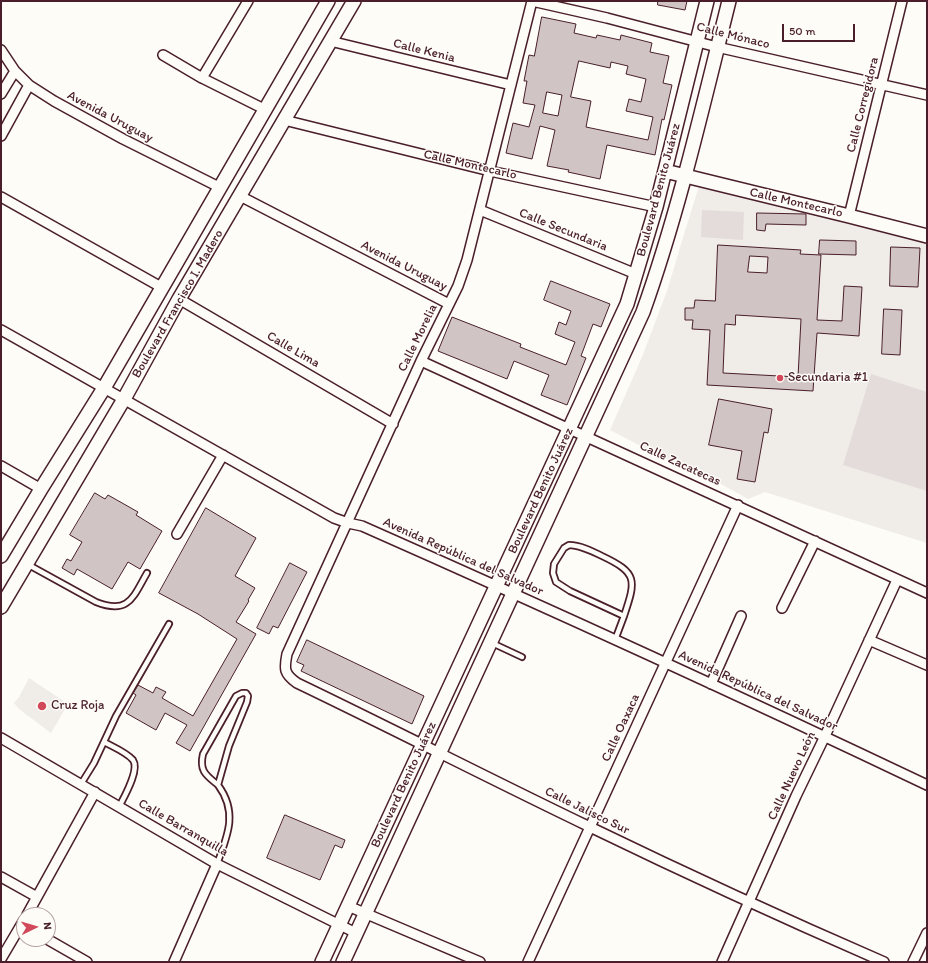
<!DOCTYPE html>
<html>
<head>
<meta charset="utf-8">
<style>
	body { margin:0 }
	#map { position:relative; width:928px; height:963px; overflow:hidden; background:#fdfcf7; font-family:Itim,sans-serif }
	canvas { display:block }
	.frame { position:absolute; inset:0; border:2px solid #4a1f2b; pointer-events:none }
	.north { position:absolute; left:16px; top:907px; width:40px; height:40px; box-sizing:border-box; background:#fdfcf7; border:1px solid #b5a4a5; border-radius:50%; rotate:85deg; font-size:11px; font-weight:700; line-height:16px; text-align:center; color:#4a1f2b }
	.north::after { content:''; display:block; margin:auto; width:14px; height:18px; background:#d1495b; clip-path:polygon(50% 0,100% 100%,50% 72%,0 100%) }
	.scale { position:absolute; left:782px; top:24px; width:73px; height:18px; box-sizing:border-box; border:2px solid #4a1f2b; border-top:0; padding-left:5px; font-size:12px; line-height:14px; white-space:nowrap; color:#4a1f2b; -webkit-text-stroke:3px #fdfcf7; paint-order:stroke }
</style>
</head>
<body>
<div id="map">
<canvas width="928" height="963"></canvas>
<div class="frame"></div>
<div class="north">N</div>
<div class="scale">50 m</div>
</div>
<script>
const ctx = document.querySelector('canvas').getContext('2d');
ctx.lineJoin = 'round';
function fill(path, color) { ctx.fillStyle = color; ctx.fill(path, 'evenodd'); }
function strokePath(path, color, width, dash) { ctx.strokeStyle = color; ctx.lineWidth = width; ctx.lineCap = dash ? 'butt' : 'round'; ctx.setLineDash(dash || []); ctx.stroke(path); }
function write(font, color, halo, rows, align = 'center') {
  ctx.font = font + ' Itim,sans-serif'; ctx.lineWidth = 3; ctx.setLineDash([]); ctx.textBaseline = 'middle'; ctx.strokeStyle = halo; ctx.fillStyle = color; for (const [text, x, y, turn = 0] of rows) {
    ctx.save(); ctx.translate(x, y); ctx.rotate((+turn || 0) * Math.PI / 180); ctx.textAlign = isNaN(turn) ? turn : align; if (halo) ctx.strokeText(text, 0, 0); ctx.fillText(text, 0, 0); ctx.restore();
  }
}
const built = new Path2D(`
	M699,186L851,221L927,244V543L765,492L748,499L703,474L658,455L610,430L642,357L667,291L685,231Z
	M29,678L68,704L51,733L19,709L14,703L19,697Z`);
const green = new Path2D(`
	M702,210L744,212L743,240L701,237Z
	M871,374L927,392V491L843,465Z`);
const building = new Path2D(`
	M658,1H687L685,10L658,5Z
	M542,17L576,24L574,33L596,38L597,35L620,40L621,35L652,43L650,52L669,56L663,83L672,85L664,120L662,119L655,155L607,145L600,179L568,172L569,170L547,166L555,130L540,126L532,159L506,153L513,123L529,127L535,105L523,103L527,81H524L529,55L534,56ZM579,61L610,68L611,62L628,66L626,74L646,79L641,102L629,99L626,111L653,117L648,140L586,127L591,101L571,97ZM547,92L562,95L558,116L543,113Z
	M757,213L806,214V225L766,224L765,231L757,230Z
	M820,240L856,241V255L819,254Z
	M718,245L801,250L800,254L821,255L817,320L842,321L844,286L862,287L859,336L817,333L813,391L707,385L710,330L692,329L693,320H685V308H694L695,300L715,301ZM750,256L768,257L767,273L748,272ZM736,315L801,319L798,377L723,373L725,324L735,325Z
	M891,247L920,248L918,287L890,286Z
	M551,281L610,304L601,327L593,324L581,356L586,358L567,405L541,395L549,375L514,361L507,379L438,351L452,317L521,344L520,347L566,365L575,342L555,334L559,322L566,325L571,311L544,300Z
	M884,309L902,310L900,355L882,354Z
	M719,399L772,409L768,433L764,432L755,482L737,479L742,451L709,445Z
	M95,493L105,499L108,495L138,512L136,515L162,531L140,569L128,562L112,589L77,569L74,575L62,568L67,559L71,561L82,542L70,535Z
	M206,508L256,538L235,576L255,588L248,600L249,601L236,622L256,634L190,751L176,743L187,725L165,713L156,730L126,713L136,695L133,693L138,685L153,693L156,687L166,692L162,698L193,716L237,639L198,614L159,593Z
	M290,563L307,572L278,628L273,626L269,634L257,628Z
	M307,640L424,696L412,724L301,671L304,665L297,662Z
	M285,815L345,840L342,848L335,845L320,880L267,858Z`);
const lane = new Path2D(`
	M27,564L96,602C129,615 133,597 147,573
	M615,640L624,616L570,591L556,582L553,573L554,564L564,548L569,545C580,545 592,551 602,556C638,573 636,580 624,616
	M492,643L522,657
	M104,742C113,747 126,752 133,760C140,770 124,797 119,807
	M81,784L94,763L116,716L169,624
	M217,864C228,835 238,812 218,785L229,746L247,702L248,696L246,693H242L236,696L203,754C199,771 206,775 218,785`);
const street = new Path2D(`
	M532,1L467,260L458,286L421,361L287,654C284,669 284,674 297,683C395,730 492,780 590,827C687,874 785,919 884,962
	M532,1L607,18L717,47L927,95
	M330,41L511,85
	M1,50L15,71L29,85L54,101L123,139L221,188
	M163,55L202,78L266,110
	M202,78L248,1
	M1,94L15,71
	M284,120L490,171L656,207
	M1,136L29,85
	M240,196L449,304
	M1,197L161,287
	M480,210L636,274
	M849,216L902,1
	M179,299L393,424
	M1,330L334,518L348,523L362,526C552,610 740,696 927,785
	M421,361L927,593
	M1,466L41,489
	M177,534L223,455
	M782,608L815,541
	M869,640L927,665
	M711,684L741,616
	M1,738L217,864L356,933
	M1,877L37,897
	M348,906L480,962
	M27,915L95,792
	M47,939L87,962
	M1,959L24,920
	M174,962L217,864
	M528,962L738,505
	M722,962L796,796L825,736L897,580
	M913,962L927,933`);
const secondary = new Path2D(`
	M665,171L849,216L927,236
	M1,556L41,489L104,388L328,1
	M1,607L124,399L179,299L354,1
	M322,962L627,304L656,207L707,1
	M343,962L643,312C679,211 703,105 729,1`);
const markers = [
	[780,378,4,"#d1495b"],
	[42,706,5,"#d1495b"]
];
const streetNames = [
	["Calle Mónaco",733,36,14],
	["Calle Kenia",424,51,14],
	["Calle Corregidora",863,105,-76],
	["Avenida Uruguay",110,117,28],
	["Calle Montecarlo",470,165,13],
	["Boulevard Benito Juárez",659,190,-75],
	["Calle Montecarlo",796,203,13],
	["Calle Secundaria",563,230,22],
	["Avenida Uruguay",404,266,27],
	["Boulevard Francisco I. Madero",178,304,-60],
	["Calle Morelia",418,338,-64],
	["Calle Lima",293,350,30],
	["Calle Zacatecas",680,464,25],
	["Boulevard Benito Juárez",541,491,-65],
	["Avenida República del Salvador",463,557,24],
	["Avenida República del Salvador",758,691,25],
	["Calle Oaxaca",621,728,-65],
	["Calle Nuevo León",792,776,-65],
	["Boulevard Benito Juárez",404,785,-65],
	["Calle Jalisco Sur",587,811,26],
	["Calle Barranquilla",183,828,30]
];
const poiNames = [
	["Secundaria #1",788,378],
	["Cruz Roja",51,706]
];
fill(built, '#f0ece8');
fill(green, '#e3dcda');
fill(building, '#d0c5c4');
strokePath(building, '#4a1f2b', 1);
strokePath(lane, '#4a1f2b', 8);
strokePath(street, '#4a1f2b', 12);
strokePath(secondary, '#4a1f2b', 16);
strokePath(lane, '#fdfcf7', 4.5);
strokePath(street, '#fdfcf7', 9);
strokePath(secondary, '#fdfcf7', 13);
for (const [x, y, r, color] of markers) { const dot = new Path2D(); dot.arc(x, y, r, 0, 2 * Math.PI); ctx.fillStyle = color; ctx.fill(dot); strokePath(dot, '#fdfcf7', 1.5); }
write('13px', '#4a1f2b', '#fdfcf7', streetNames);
write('13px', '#4a1f2b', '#fdfcf7', poiNames, 'left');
</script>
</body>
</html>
